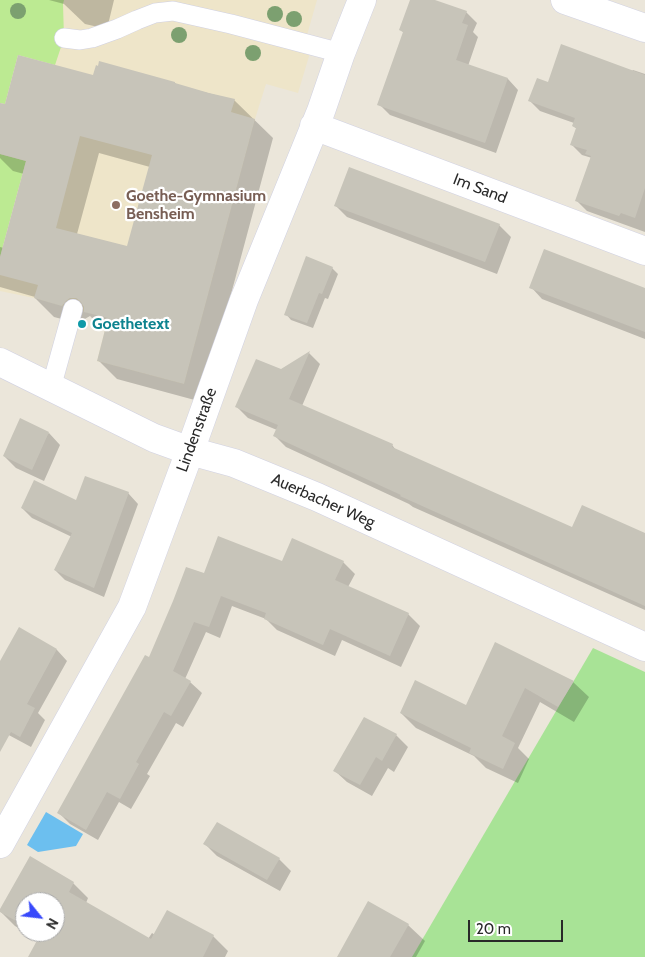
<!DOCTYPE html>
<html>
<head>
<meta charset="utf-8">
<style>
	body { margin:0 }
	#map { position:relative; width:645px; height:957px; overflow:hidden; background:#ebe6da; font-family:Cabin,sans-serif }
	canvas { display:block }
	.north { position:absolute; left:15px; top:892px; width:50px; height:50px; box-sizing:border-box; background:#fff; border:1px solid #a9a9a9; border-radius:50%; rotate:119deg; font-size:14px; font-weight:700; line-height:20px; text-align:center; color:#292929 }
	.north::after { content:''; display:block; margin:auto; width:18px; height:22px; background:#3849fb; clip-path:polygon(50% 0,100% 100%,50% 72%,0 100%) }
	.scale { position:absolute; left:468px; top:920px; width:95px; height:22px; box-sizing:border-box; border:2px solid #292929; border-top:0; padding-left:6px; font-size:15px; line-height:18px; white-space:nowrap; color:#292929; -webkit-text-stroke:4px #fff; paint-order:stroke }
</style>
</head>
<body>
<div id="map">
<canvas width="645" height="957"></canvas>
<div class="north">N</div>
<div class="scale">20 m</div>
</div>
<script>
const ctx = document.querySelector('canvas').getContext('2d');
ctx.lineJoin = 'round';
function fill(path, color) { ctx.fillStyle = color; ctx.fill(path, 'evenodd'); }
function strokePath(path, color, width, dash) { ctx.strokeStyle = color; ctx.lineWidth = width; ctx.lineCap = dash ? 'butt' : 'round'; ctx.setLineDash(dash || []); ctx.stroke(path); }
function write(font, color, halo, rows, align = 'center') {
  ctx.font = font + ' Cabin,sans-serif'; ctx.lineWidth = 4.5; ctx.setLineDash([]); ctx.textBaseline = 'middle'; ctx.strokeStyle = halo; ctx.fillStyle = color; for (const [text, x, y, turn = 0] of rows) {
    ctx.save(); ctx.translate(x, y); ctx.rotate((+turn || 0) * Math.PI / 180); ctx.textAlign = isNaN(turn) ? turn : align; if (halo) ctx.strokeText(text, 0, 0); ctx.fillText(text, 0, 0); ctx.restore();
  }
}
const education = new Path2D(`
	M0,0H317L307,35L310,53L298,93L266,84L255,119L184,384L97,361L108,318L34,298L0,291Z`);
const green = new Path2D(`
	M593,648L645,672V957H412Z`);
const pitch = new Path2D(`
	M0,0H64L63,4L64,38L55,65L18,55L5,104L0,103Z
	M0,154L26,161L0,257Z`);
const water = new Path2D(`
	M46,812L83,834L76,846L38,852L27,845Z`);
const shadow = new Path2D(`
	M49,0H114L107,29L85,24L64,4Z
	M412,0H432L466,12L477,23L473,32L478,37L468,66L508,79L518,90L496,153L390,115L379,104L404,33L401,30Z
	M633,70L645,74V232L587,211L577,201L592,158L582,155L571,144L577,129L573,126L574,123L540,111L530,101L549,83L632,71Z
	M94,77L175,83L177,85L234,100L273,138L202,402L117,379L98,360L106,331L104,330L90,316L83,320L81,324L54,317L35,298V297L0,287V247L4,248L24,174L13,171L0,158V104L6,106ZM99,153L150,167L128,247L77,234Z
	M335,205L499,225L511,237L497,274L347,217Z
	M332,268L338,274L328,299L325,298L313,328L291,320L286,314Z
	M531,287L645,289V339L542,299Z
	M309,353L320,364L302,406L392,445L396,450L572,528L645,534V610L413,507L409,504L286,447L274,435L277,430L248,418L237,407L281,370Z
	M49,433L60,445L44,481L16,468L4,456Z
	M128,493L138,504L104,597L65,580L55,570L72,537L32,518L22,508L76,502Z
	M282,562H343L355,574L348,587L408,614L420,626L401,667L342,640L335,656L277,630L266,619L232,606L220,638L206,632L185,679L190,682L202,693L183,727L176,723L147,774L150,776L131,809L119,802L98,840L70,824L59,813L149,659L204,575Z
	M19,629L57,650L67,661L38,713L45,720L31,747L5,733L0,742V663Z
	M495,644L573,682L589,697L574,722L540,702L518,748L529,759L518,783L486,768L474,756L416,728L401,713L466,707Z
	M396,735L408,747L394,772L388,768L372,796L347,782L335,771Z
	M205,844L279,859L291,871L280,891L217,856Z
	M73,883L88,898L86,903L148,939L152,933L155,935L213,936L228,951L225,957H34L39,940L26,932H55V902H25V932L15,926L0,911Z
	M408,925L425,941L416,957H339Z`);
const building = new Path2D(`
	M410,0H435L467,11L462,23L468,25L456,60L508,78L485,143L377,105L403,32L399,30Z
	M561,44L645,75V188L635,218L621,213L619,216L575,201L591,156L585,154L587,150L570,145L576,128L572,126L575,118L528,101L537,78L548,82Z
	M18,55L93,75L96,65L98,66L99,61L175,82V83L209,93L235,99L231,112L255,119L184,384L97,361L108,318L84,312V307L81,302L76,298H70L66,301L62,306L34,298L38,285L0,275V257L26,161L0,154V103L5,104ZM80,136L152,155L127,246L56,228Z
	M349,167L500,224L485,262L334,206Z
	M544,249L645,288V332L529,288Z
	M306,256L333,267L322,294L319,293L307,323L284,315Z
	M310,351L289,399L393,444L392,447L572,527L582,505L645,533V606L400,496L401,495L273,436L278,425L235,407L256,359L281,369Z
	M20,418L49,432L32,470L3,456Z
	M85,476L129,492L94,588L54,570L72,533L21,508L34,480L76,500Z
	M218,536L282,561L292,538L344,561L335,580L409,613L390,656L330,629L323,645L264,619L266,613L221,596L209,627L194,622L173,671L191,681L171,716L164,712L136,762L139,764L120,799L107,792L86,830L57,813L145,655L149,657L173,601L186,567L204,573Z
	M19,627L57,649L27,704L35,708L20,737L11,732L0,752V661Z
	M495,642L574,681L558,707L525,688L502,736L515,743L503,769L469,753L471,748L400,713L415,680L466,705Z
	M364,717L397,734L382,761L376,757L360,785L333,771Z
	M217,822L280,858L267,880L203,844Z
	M30,856L74,882L69,892L151,939L167,910L214,935L203,957H28L40,935L35,932H55V902H25V926L0,912V909Z
	M368,901L409,924L390,957H337Z`);
const service = new Path2D(`
	M64,38L80,40L92,38L117,29L137,20L155,13L173,11L231,24L341,53
	M51,388L73,309`);
const minor = new Path2D(`
	M565,0L645,28
	M314,126L645,251
	M0,362L154,438L190,451L234,463L317,497L645,647
	M0,844L132,607L190,451L244,300L321,111L341,53L362,0`);
const trees = [
	[18,11],
	[275,14],
	[294,19],
	[179,35],
	[253,53]
];
const markers = [
	[116,205,5,"#8d6e63"],
	[82,324,5,"#0f9aa8"]
];
const streetNames = [
	["Im Sand",480,189,21],
	["Lindenstraße",197,430,-70],
	["Auerbacher Weg",323,501,24]
];
const educationNames = [
	["Goethe-Gymnasium",126,196],
	["Bensheim",126,214]
];
const cultureNames = [
	["Goethetext",92,324]
];
fill(education, '#eee5c9');
fill(green, '#a8e396');
fill(pitch, '#bcea92');
fill(water, '#6cbfef');
fill(shadow, '#0003');
fill(building, '#c7c4b9');
strokePath(service, '#d0d1e2', 20);
strokePath(minor, '#d0d1e2', 29);
strokePath(service, '#fff', 19);
strokePath(minor, '#fff', 28);
ctx.fillStyle = '#7ca070';
for (const [x, y] of trees) { ctx.beginPath(); ctx.arc(x, y, 8, 0, 2 * Math.PI); ctx.fill(); }
for (const [x, y, r, color] of markers) { const dot = new Path2D(); dot.arc(x, y, r, 0, 2 * Math.PI); ctx.fillStyle = color; ctx.fill(dot); strokePath(dot, '#fff', 2); }
write('16px', '#292929', '#fff', streetNames);
write('bold 16px', '#785e54', '#fff', educationNames, 'left');
write('bold 16px', '#0d838f', '#fff', cultureNames, 'left');
</script>
</body>
</html>
